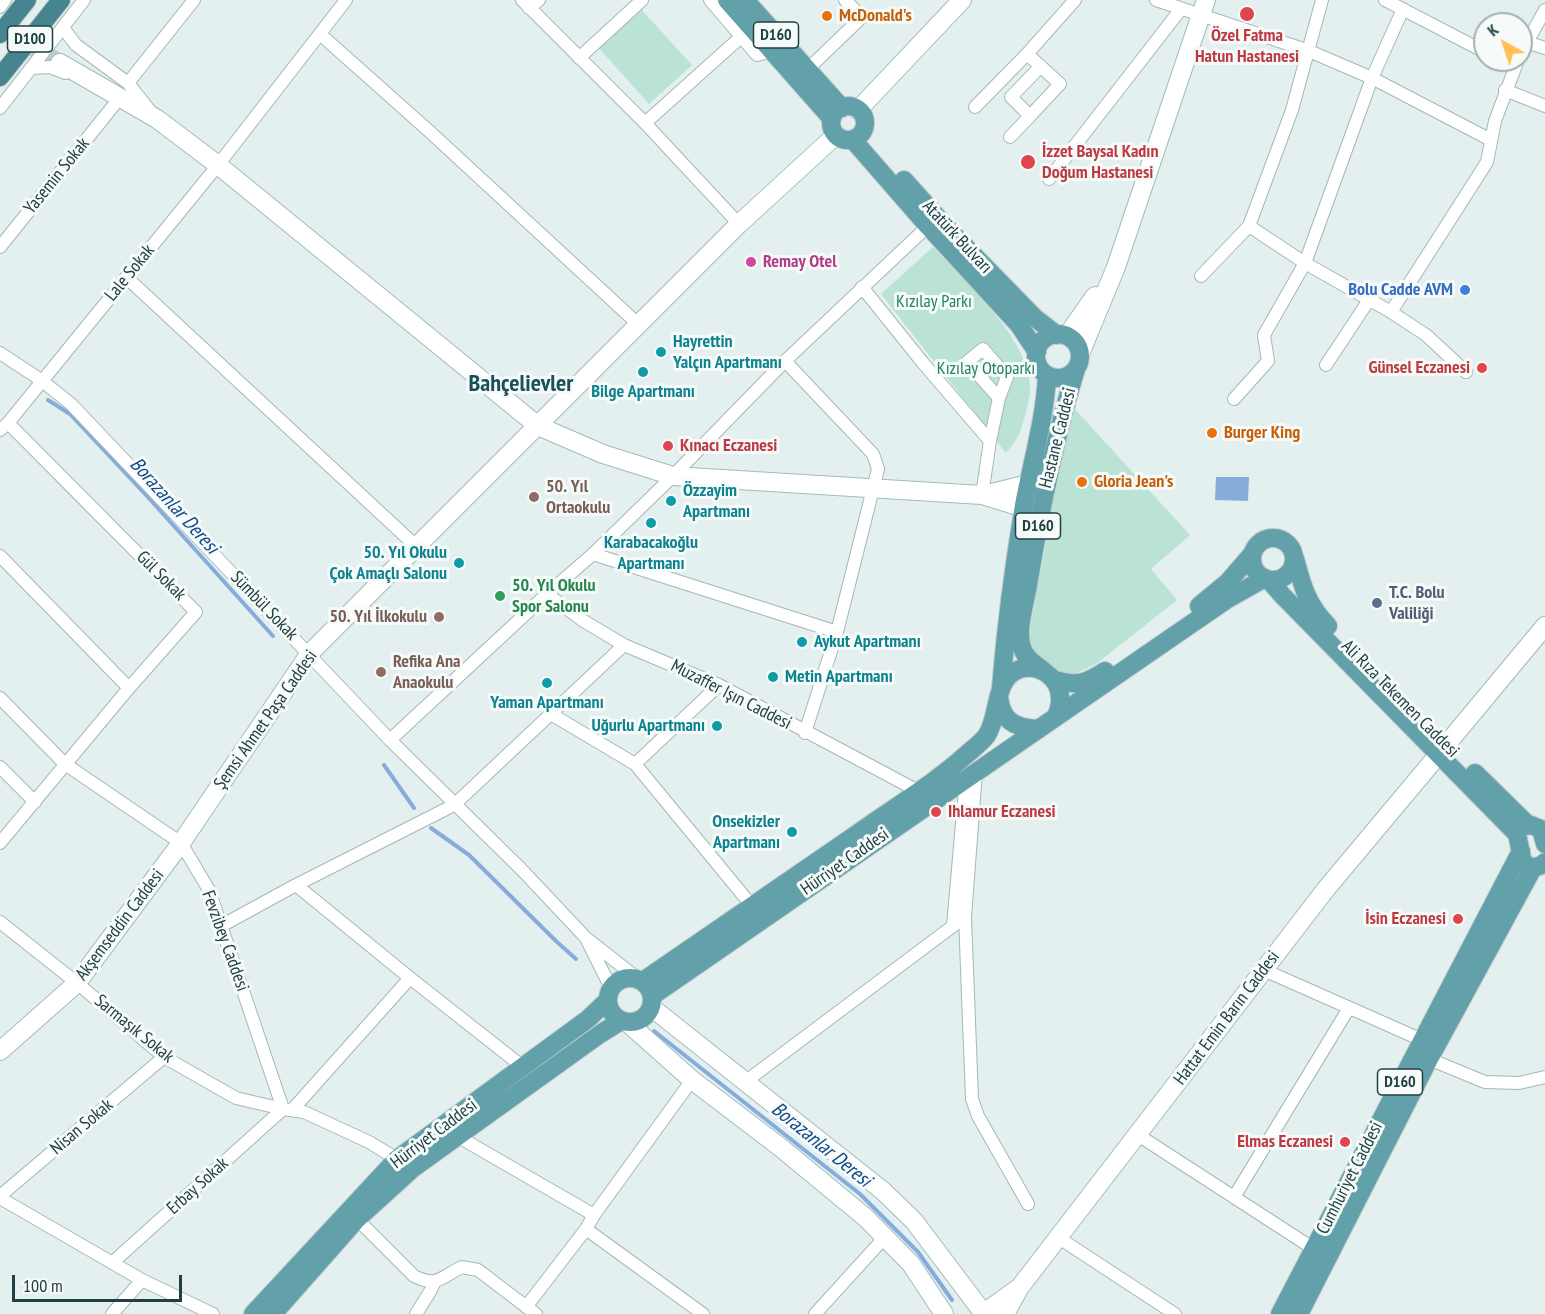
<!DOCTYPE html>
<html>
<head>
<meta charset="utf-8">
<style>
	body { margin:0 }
	#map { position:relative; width:1545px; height:1314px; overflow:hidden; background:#e4efef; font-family:"PT Sans Narrow",sans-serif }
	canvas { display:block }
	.north { position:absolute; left:1473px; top:12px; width:60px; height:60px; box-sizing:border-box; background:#f6fbfa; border:2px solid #a1b0b1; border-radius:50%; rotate:320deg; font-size:16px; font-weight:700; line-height:24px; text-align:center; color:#214044 }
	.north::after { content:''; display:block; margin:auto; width:21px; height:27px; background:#ffbf52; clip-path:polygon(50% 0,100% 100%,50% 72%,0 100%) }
	.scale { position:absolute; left:12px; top:1275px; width:170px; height:27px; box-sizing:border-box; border:3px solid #214044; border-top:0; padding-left:8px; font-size:18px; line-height:21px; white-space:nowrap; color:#214044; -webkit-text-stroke:4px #f6fbfa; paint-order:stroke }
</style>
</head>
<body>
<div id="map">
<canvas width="1545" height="1314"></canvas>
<div class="north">K</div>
<div class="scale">100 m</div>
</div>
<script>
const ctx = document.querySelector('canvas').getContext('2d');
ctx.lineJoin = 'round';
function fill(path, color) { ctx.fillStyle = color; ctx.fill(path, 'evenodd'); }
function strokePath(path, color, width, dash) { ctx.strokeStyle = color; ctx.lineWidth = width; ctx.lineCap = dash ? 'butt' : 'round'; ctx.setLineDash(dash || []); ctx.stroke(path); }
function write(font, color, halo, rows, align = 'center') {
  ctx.font = font + ' "PT Sans Narrow",sans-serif'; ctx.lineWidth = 6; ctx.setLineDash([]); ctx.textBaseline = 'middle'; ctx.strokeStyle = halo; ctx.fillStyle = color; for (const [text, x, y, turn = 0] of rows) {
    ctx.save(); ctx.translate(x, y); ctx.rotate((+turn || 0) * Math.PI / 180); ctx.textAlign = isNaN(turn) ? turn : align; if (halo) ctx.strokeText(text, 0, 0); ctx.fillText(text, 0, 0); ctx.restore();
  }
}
const green = new Path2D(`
	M640,8L692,65L649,104L598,47Z
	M933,247C964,280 1028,338 1030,385C1031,393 1028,404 1026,412C1021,431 1019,438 1006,453L881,294Z
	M1074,408L1190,535L1151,569L1177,600L1096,664L1076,673L1058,674L1034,653L1028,640L1060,465Z`);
const water = new Path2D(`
	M1216,477H1249L1248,501L1215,500Z`);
const stream = new Path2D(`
	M48,400L70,414L146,495L273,636
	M384,765L414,808
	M431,828L469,855L557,942L576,959
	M654,1031L860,1194L918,1252L952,1300`);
const secondaryTunnel = new Path2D(`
	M0,28L60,63`);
const minor = new Path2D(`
	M522,0L645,123L739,224
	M710,0L757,55L774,51
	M1156,0L1309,51L1372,78L1491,140
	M1385,0L1485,52
	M0,7L5,0
	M529,8L539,0
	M63,28L76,45L128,83L150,111
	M320,34L429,131L638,324
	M1526,42L1545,48
	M1521,53L1545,10
	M579,58L642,0
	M1501,60L1514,67
	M1041,66L1011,97L1030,116L1060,84L1027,54L1075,0
	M31,68L50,67L65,73
	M808,69L862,17L845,0
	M128,83L194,0
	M1505,90L1545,106
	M975,107L1027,54
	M0,108L84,0
	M645,123L742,36
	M1010,137L1030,116
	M1049,179L1181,9
	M1249,226L1305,263L1391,312L1426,335L1466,372
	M0,247L114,105
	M1201,276L1249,226L1292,110L1322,0
	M126,277L417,547
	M862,287L923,363L990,441L982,495
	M1391,312L1487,162L1495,121L1518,60
	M0,353L41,380L71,404L390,740L547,594L593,554L673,476L785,361L928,226
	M785,361L873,454L878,469L837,632L805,733
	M1326,365L1369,300
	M1234,399L1268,361L1264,335L1305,263L1372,78L1403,9
	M0,430L8,423L218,165L346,0
	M990,441L999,398L1007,377L983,349L967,362L999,398
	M593,554L837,632
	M0,556L129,688
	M547,594L582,620L624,645L719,685L918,791
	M0,698L65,764L181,843L209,890L283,1109
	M551,714L635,764L752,906
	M390,740L522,870L586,938
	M635,764L719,685
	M0,767L35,802
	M976,772L965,917L972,1099L978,1116L1028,1204
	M0,843L129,688L196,612L8,423
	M296,885L410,978
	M0,922L77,983L164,1057L236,1098L283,1109L304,1112L369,1142L402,1162
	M221,926L296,885L454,805L624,645
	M953,926L966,778
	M1264,970L1422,1040
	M611,988L586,938L637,978
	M1429,1059L1485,1082L1519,1083L1545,1077
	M745,1082L965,917
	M293,1109L410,978L523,1067
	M1138,1135L1314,1249
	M457,1136L594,1215
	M0,1196L164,1057
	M1234,1197L1349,1008
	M0,1198L142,1280L213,1314
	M357,1219L414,1276C438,1288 440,1277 462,1267L478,1270L536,1314
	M586,1229L703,1314
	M1059,1238L1175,1314
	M112,1263L283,1109
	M526,1307L586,1229L594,1215L692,1080
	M112,1314L142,1280
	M416,1314L431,1290L434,1283
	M815,1314L885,1237`);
const secondary = new Path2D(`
	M60,63L157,119L218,165L538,426L603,454L673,476L982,495L1024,508
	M858,110L962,0
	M1067,336L1095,296
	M1080,354L1116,267L1206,0
	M984,495L1028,484
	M1446,745L1545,626
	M651,1007L883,1191L914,1221L981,1310
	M628,1023L692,1080L780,1147L866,1218L911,1264L944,1314
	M0,1051L77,983L181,843L310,653L739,224L836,135
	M1020,1287L1326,889L1439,754
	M988,1310L1020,1287L1005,1314`);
const primary = new Path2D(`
	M727,0L832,119
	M745,0L842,108
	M831 123a17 17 0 1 1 34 0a17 17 0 1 1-34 0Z
	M853,140L928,226L1019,325L1037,352
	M904,180L947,228L1035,318L1057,335
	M1036 356a22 22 0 1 1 44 0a22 22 0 1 1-44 0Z
	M1252 559a21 21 0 1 1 42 0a21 21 0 1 1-42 0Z
	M1295,559C1303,588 1307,604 1328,626
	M1269,580L1282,595L1512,829L1517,834L1523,863C1531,868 1538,869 1545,862
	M1199,606L1228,582L1253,553
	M1044,671C1035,664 1026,659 1022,648C1016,630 1025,604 1028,585C1040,512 1054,440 1076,369
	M1055,680C1077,686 1085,684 1105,671
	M1001,687C1006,626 1014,565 1024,505C1032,462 1045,419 1047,375
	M999,696C1001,721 1015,728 1038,729
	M1056,717L1226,600L1265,578
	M1475,773L1528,825
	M1519,830L1524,826L1531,825L1541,829L1545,844
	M608 1000a22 22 0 1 1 44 0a22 22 0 1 1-44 0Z
	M643,981C714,932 786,883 857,834C893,808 934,784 967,754C974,748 982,742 987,735C1000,715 993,678 1020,669C1040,663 1061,679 1060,700C1060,706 1058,712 1056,717L652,996
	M253,1314L397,1159L588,1019L608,1000
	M273,1314L357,1219L412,1169L600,1034L621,1021
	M1280,1314L1521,851
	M1299,1314L1429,1059L1533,868`);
const trunk = new Path2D(`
	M0,34L27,0
	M0,77L61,0`);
const markers = [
	[1247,14,8,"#e0444e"],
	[827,16,6,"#e8710a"],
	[1028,162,8,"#e0444e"],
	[751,262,6,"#d1479c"],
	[1465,290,6,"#3f7fe0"],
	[661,352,6,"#0f9aa8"],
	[1482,368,6,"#e0444e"],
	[643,372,6,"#0f9aa8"],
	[1212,433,6,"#e8710a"],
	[668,446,6,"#e0444e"],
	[1082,482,6,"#e8710a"],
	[534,497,6,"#8d6e63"],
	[671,501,6,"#0f9aa8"],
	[651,523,6,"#0f9aa8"],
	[459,563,6,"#0f9aa8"],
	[500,596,6,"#2e9e5b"],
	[1377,603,6,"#5c6f8a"],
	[439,617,6,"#8d6e63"],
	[802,642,6,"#0f9aa8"],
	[381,672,6,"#8d6e63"],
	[773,677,6,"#0f9aa8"],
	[547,683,6,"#0f9aa8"],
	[717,726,6,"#0f9aa8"],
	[936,812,6,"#e0444e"],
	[792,832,6,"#0f9aa8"],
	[1458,919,6,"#e0444e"],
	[1345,1142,6,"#e0444e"]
];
const shields = [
	[776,35,45],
	[30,39,45],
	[1038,526,45],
	[1400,1082,45]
];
const shieldNames = [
	["D160",776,35],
	["D100",30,39],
	["D160",1038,526],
	["D160",1400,1082]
];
const foodNames = [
	["McDonald's",839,16],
	["Burger King",1224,433],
	["Gloria Jean's",1094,482]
];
const healthNames = [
	["Özel Fatma",1247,36,"center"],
	["Hatun Hastanesi",1247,57,"center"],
	["İzzet Baysal Kadın",1042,152],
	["Doğum Hastanesi",1042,173],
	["Günsel Eczanesi",1470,368,"right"],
	["Kınacı Eczanesi",680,446],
	["Ihlamur Eczanesi",948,812],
	["İsin Eczanesi",1446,919,"right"],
	["Elmas Eczanesi",1333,1142,"right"]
];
const streetNames = [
	["Yasemin Sokak",57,176,-51],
	["Atatürk Bulvarı",957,237,47],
	["Lale Sokak",130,273,-51],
	["Hastane Caddesi",1058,438,-76],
	["Gül Sokak",161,576,45],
	["Sümbül Sokak",264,606,46],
	["Muzaffer Işın Caddesi",731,695,27],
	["Ali Rıza Tekemen Caddesi",1400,699,45],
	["Şemsi Ahmet Paşa Caddesi",266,720,-55],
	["Hürriyet Caddesi",845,862,-35],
	["Akşemseddin Caddesi",120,925,-53],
	["Fevzibey Caddesi",225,941,70],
	["Hattat Emin Barın Caddesi",1227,1018,-53],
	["Sarmaşık Sokak",134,1029,39],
	["Nisan Sokak",82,1127,-40],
	["Hürriyet Caddesi",434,1134,-37],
	["Cumhuriyet Caddesi",1350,1178,-63],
	["Erbay Sokak",198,1186,-42]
];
const hotelNames = [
	["Remay Otel",763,262]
];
const shopNames = [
	["Bolu Cadde AVM",1453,290]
];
const parkNames = [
	["Kızılay Parkı",934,302],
	["Kızılay Otoparkı",986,369]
];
const cultureNames = [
	["Hayrettin",673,342],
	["Yalçın Apartmanı",673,363],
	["Bilge Apartmanı",643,392,"center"],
	["Özzayim",683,491],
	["Apartmanı",683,512],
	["Karabacakoğlu",651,543,"center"],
	["Apartmanı",651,564,"center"],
	["50. Yıl Okulu",447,553,"right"],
	["Çok Amaçlı Salonu",447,574,"right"],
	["Aykut Apartmanı",814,642],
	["Metin Apartmanı",785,677],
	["Yaman Apartmanı",547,703,"center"],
	["Uğurlu Apartmanı",705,726,"right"],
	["Onsekizler",780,822,"right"],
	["Apartmanı",780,843,"right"]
];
const educationNames = [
	["50. Yıl",546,487],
	["Ortaokulu",546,508],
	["50. Yıl İlkokulu",427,617,"right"],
	["Refika Ana",393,662],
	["Anaokulu",393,683]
];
const leisureNames = [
	["50. Yıl Okulu",512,586],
	["Spor Salonu",512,607]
];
const serviceNames = [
	["T.C. Bolu",1389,593],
	["Valiliği",1389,614]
];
const waterNames = [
	["Borazanlar Deresi",174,506,48],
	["Borazanlar Deresi",821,1145,39]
];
const districtNames = [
	["Bahçelievler",521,384]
];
fill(green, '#bbe3d5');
fill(water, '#86adda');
strokePath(stream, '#86adda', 4);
strokePath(secondaryTunnel, '#bdcccd', 18, [18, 9]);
strokePath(minor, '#a6b7b8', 14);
strokePath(secondary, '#a1bcbd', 20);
strokePath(primary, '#c1cacb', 20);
strokePath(trunk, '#c1cacb', 20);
strokePath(minor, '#fff', 12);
strokePath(secondary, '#fff', 18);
strokePath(primary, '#63a1aa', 18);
strokePath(trunk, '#46848f', 18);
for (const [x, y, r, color] of markers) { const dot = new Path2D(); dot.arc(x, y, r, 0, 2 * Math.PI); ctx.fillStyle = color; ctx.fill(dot); strokePath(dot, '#f6fbfa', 2); }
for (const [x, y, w] of shields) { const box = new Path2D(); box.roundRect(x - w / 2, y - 13, w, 26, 4.5); ctx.fillStyle = '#f6fbfa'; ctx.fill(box); strokePath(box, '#214044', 1.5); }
write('bold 16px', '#214044', null, shieldNames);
write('bold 18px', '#c56008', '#f6fbfa', foodNames, 'left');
write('bold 18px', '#be3a42', '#f6fbfa', healthNames, 'left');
write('18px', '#214044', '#f6fbfa', streetNames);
write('bold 18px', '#b23c85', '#f6fbfa', hotelNames, 'left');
write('bold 18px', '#366cbe', '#f6fbfa', shopNames, 'right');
write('18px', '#25806b', '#f6fbfa', parkNames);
write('bold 18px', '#0d838f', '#f6fbfa', cultureNames, 'left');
write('bold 18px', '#785e54', '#f6fbfa', educationNames, 'left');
write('bold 18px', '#27864d', '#f6fbfa', leisureNames, 'left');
write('bold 18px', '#4e5e75', '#f6fbfa', serviceNames, 'left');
write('italic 20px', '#124888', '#f6fbfa', waterNames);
write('bold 24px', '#1a5059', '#f6fbfa', districtNames);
</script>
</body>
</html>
